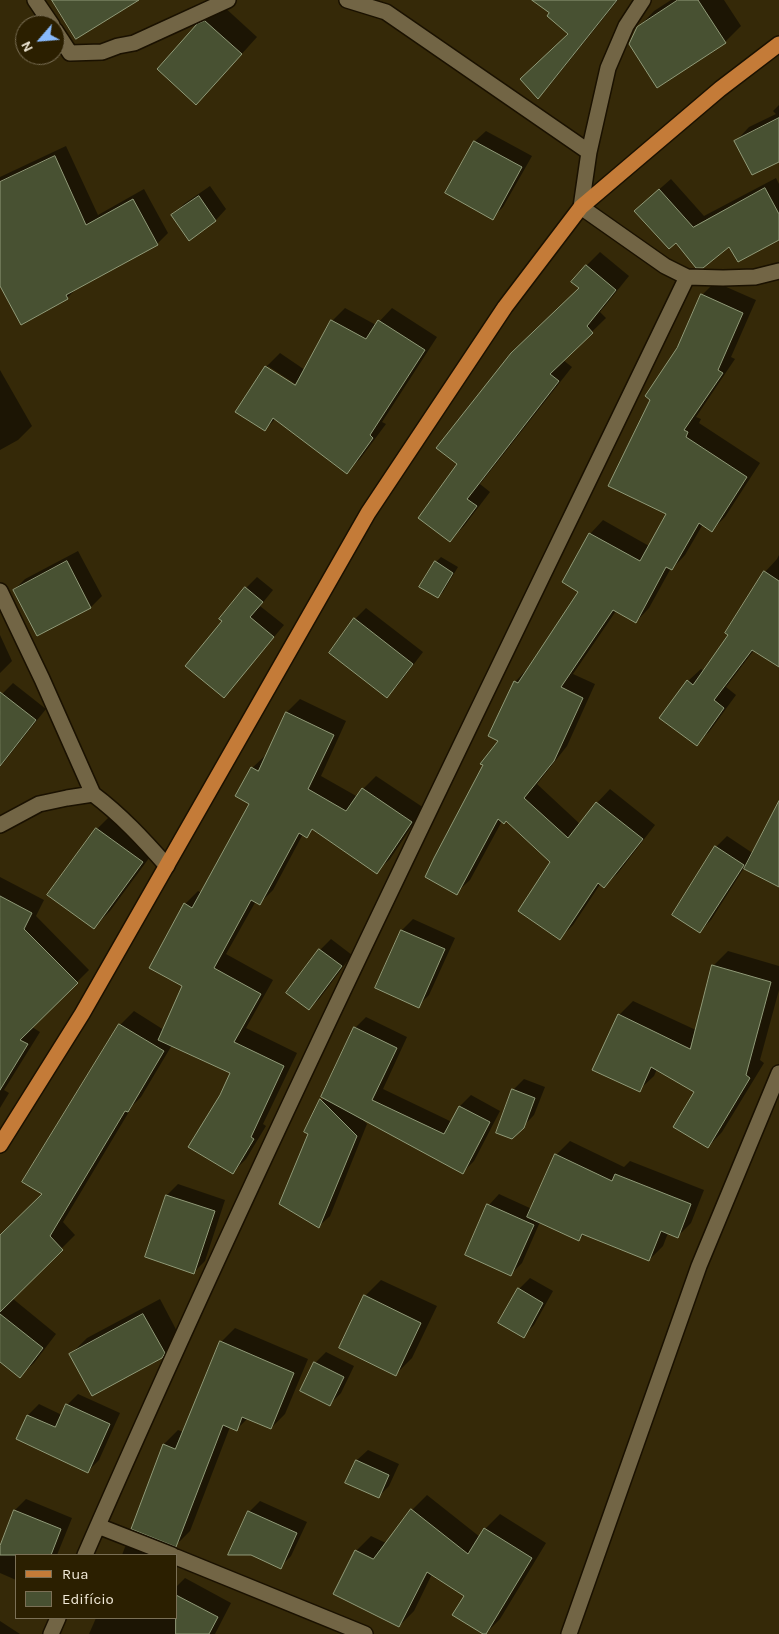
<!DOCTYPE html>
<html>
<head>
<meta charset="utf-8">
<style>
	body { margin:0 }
	#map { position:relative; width:779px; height:1634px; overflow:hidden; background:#352908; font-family:Karla,sans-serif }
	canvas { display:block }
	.legend { position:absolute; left:15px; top:1554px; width:162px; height:65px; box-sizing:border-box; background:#2b1f00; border:1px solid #7b7056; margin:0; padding:6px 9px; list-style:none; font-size:15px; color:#f2ead8 }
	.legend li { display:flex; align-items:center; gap:10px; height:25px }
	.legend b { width:25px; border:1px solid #7b7056 }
	.north { position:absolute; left:15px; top:15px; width:50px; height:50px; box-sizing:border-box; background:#2b1f00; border:1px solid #7b7056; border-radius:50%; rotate:243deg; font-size:14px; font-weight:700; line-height:20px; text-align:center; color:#f2ead8 }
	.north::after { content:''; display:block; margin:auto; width:18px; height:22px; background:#88bafc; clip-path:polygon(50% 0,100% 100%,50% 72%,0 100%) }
</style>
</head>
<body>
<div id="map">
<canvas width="779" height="1634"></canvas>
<ul class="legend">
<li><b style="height:6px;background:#c47b38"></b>Rua</li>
<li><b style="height:14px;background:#485132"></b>Edifício</li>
</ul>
<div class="north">N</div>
</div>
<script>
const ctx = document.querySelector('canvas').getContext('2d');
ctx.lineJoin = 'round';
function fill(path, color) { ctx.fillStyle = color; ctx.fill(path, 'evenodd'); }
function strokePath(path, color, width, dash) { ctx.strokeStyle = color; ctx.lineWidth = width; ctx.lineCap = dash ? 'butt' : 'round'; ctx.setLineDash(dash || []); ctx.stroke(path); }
const shadow = new Path2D(`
	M534,0H618L549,86L538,97L570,34L551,13Z
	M671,0H724L741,26L725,42L638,28L654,11Z
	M222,5L257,37L212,87L198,25L215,9Z
	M779,105V160L736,141L749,127L776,114L773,111Z
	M486,131L532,156L503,207L492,218L447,192L475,141Z
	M66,146L98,215L144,189L168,233L157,244L78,287L67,298L0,283V177Z
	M776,178L779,184V238L730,245L703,267L647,200L671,179L704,216Z
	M210,186L226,209L216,220L173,215L184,204Z
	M600,252L629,276L600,312L606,318L563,360L572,367L480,484L490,492L464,526L450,540L459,464L580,288L586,266Z
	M715,282L756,300L731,357L735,359L696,417L701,419L699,423L760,463L725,517L712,530L703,524L685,555L672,569L671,568L649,608L636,622L616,611L573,674L595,684L567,746L537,784L580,824L597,803L610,789L655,825L618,873L604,886L601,883L573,925L560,938L552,862L506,820L502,821L470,880L456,893L500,740L515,682L528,668L580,591L590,534L603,520L649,546L667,514L678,349L702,295Z
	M345,308L376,325L392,308L437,337L382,422L386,424L360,459L346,472L276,418L265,430L237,412L266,367L280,353L305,370L332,321ZM268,366L301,388L300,390L268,369Z
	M0,370L32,426L18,440L0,450Z
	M78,551L102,596L91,607L37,635L14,590L25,579Z
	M779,555V661L754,650L726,687L736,695L709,732L696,744L688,681L701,669L704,671L730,635L765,572L777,559Z
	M441,557L458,567L443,592L438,597L436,562Z
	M257,577L273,590L260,606L284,625L234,685L224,621L246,588Z
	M366,608L423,652L398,685L387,696L355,619Z
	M0,635L12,661L0,673Z
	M13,683L46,709L0,767V696Z
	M300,699L346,721L321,776L358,797L363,789L376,776L424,808L390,859L376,872L313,829L306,836L303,834L273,890L260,903L256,901L226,954L273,980L246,1028L297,1053L263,1124L266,1126L246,1159L232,1173L221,1096L232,1072L172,1045L141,1097L133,1105L63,1222L75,1235L12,1298L56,1334L34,1363L20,1376L0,1361V1236L44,1193L120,1025L134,1011L164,1030L184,985L185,904L198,891L202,893L250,804L252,768L266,755L267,756L287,712Z
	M113,813L158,846L110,911L94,927L97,829Z
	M779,816V886L744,868L711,920L700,931L716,847L727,836L754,854Z
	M0,877L44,900L36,916L89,970L32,1027L40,1032L4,1090L9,1093L0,1108Z
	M413,919L455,938L429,995L418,1006L377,988L402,930Z
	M331,939L352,955L320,998L309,1009L288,992L320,950Z
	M728,951L779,966V990L760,1060L764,1063L722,1132L708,1147L695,1092L657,1069L654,1076L639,1090L619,1015L633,1001L696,1030L713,966Z
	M366,1017L407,1037L383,1089L452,1122L460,1106L471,1095L500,1111L474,1161L463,1172L361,1118L367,1124L330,1216L319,1226L310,1133L306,1131L324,1097L355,1028Z
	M524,1079L545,1087L534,1115L512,1138L513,1090Z
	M570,1141L624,1167L630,1161L704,1190L691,1223L677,1237L668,1233L663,1246L649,1260L584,1234L579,1240L540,1222L522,1263L511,1274L489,1205L499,1194L532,1209L556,1155Z
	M178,1184L225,1200L205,1261L194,1272L147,1256L167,1195Z
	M530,1278L553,1291L534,1325L523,1336L519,1289Z
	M381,1280L437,1306L412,1358L396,1374L365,1296Z
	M160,1299L180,1337L178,1341L162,1357L71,1354L87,1338Z
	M235,1328L308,1359L285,1414L271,1428L248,1418L236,1430L230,1427L190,1531L176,1545L133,1528L164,1444L178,1430L183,1432L221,1342Z
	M326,1352L354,1366L341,1393L330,1404L315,1363Z
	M78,1394L120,1413L99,1460L88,1471L28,1415L39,1404L62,1415L67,1405Z
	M368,1450L399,1464L389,1486L378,1497L357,1460Z
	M427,1495L480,1537L485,1529L500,1514L546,1543L500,1619L485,1634L466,1595L432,1574L414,1611L399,1626L356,1551L371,1536L386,1543L412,1510Z
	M26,1499L72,1518L57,1555H16V1580L0,1573V1550L15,1510Z
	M260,1501L307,1522L291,1556L280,1567L249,1512Z
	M136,1536L176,1555H122L125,1547Z
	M185,1578L231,1603L215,1634H89L96,1618H176V1587Z
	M0,1621L20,1634H0Z`);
const building = new Path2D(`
	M52,0H139L76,39Z
	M532,0H617L538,99L520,79L568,34L547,16L549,13Z
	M678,0H698L726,43L657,88L629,44L637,27Z
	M205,21L242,54L196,105L157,69L197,24Z
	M779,118V162L752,175L734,141Z
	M474,141L522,167L493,220L445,193Z
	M55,156L86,225L133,199L158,245L66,295L68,299L21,325L0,286V182Z
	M765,188L779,214V240L738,262L729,247L703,268H696L676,243L669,249L634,211L659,189L693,227Z
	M199,196L216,221L189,241L171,215Z
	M586,265L616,290L587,326L593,333L550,374L559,381L467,499L477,506L450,542L418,518L457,464L436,448L511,353L579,288L571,282Z
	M701,294L743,313L718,370L723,373L684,430L688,432L686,437L747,477L712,532L699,523L672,570L666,567L636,623L613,610L561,687L583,698L554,761L524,798L568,838L596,802L643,839L604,888L598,883L560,940L518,911L550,862L506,821L504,824L498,819L457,895L425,877L434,858L483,765L480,764L498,741L488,736L514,681L518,683L578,592L562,582L589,533L640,561L666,514L608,486L650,400L645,396L677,348Z
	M331,320L366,339L378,320L425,350L370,435L373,438L347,474L273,418L265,431L235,412L265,366L295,385Z
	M67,561L91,608L37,636L13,590Z
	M435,561L453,573L438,598L419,587Z
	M764,571L779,581V667L752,650L714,700L724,708L697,746L659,718L687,680L693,685L728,635L725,633Z
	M245,587L263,602L250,617L274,637L224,698L185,666L222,621L219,619Z
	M354,618L413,664L387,698L329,653Z
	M0,692L36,720L0,766Z
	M286,712L334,735L308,789L346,811L362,788L412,822L377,874L312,829L307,838L299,833L260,905L251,900L214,968L261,994L234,1042L284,1066L251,1137L254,1139L233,1174L188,1147L220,1095L230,1073L158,1040L182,986L149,968L184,903L192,908L249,804L235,796L251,767L258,771Z
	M779,801V887L744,869Z
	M96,828L143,862L94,929L47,895Z
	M715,846L744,865L700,933L672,915Z
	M0,896L32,913L24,929L78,983L20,1040L28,1044L0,1090Z
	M401,930L445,949L419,1008L375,988Z
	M319,949L342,966L309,1010L286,993Z
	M712,965L771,982L746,1075L750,1078L708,1148L673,1127L694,1092L651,1067L640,1092L592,1070L618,1014L690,1049Z
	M119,1024L164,1051L128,1112L125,1111L50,1236L63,1250L0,1312V1235L42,1194L22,1182Z
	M354,1027L397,1048L372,1100L444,1134L459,1106L490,1122L463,1174L321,1097Z
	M512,1089L535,1098L524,1128L512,1139L496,1133Z
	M320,1099L357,1136L319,1228L279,1204L308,1134L304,1132Z
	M555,1154L612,1181L615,1174L691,1204L678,1238L661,1231L649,1261L582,1234L579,1241L527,1217Z
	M166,1195L215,1211L194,1274L145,1257Z
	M487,1204L534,1225L511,1276L465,1255Z
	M518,1288L543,1303L524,1338L498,1323Z
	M364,1295L421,1323L396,1376L339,1348Z
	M0,1314L43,1348L20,1378L0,1362Z
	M143,1314L165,1353L162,1358L92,1396L69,1354Z
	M220,1341L294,1373L271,1429L242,1417L237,1431L223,1425L176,1547L131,1529L163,1444L175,1449Z
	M314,1362L344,1377L330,1406L300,1391Z
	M66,1404L110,1424L88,1473L16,1439L27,1415L55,1427Z
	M356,1460L389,1475L379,1498L345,1483Z
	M411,1509L468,1554L484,1528L532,1558L486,1634H483L452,1615L464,1596L427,1572L399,1627L333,1594L355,1550L373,1559Z
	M14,1510L61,1529L51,1555H0V1546Z
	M248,1511L297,1533L281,1569L251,1555H228Z
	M176,1595L218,1617L209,1634H176Z`);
const minor = new Path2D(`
	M35,0L52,25
	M347,0L386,12L589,152
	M643,0L626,26L608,68L589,152L581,207L665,266L687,277L723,278L755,277L779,271
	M55,30L70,53L102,52L118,46L134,43L228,0
	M0,591L42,679L93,794
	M0,825L39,804L67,798L93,794C121,815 144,840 167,866
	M98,1526L172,1555
	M85,1555C273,1124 483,701 687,277
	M176,1557L365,1634
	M51,1634L58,1618
	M569,1634L699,1266L779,1073`);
const major = new Path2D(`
	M0,1145L82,1014L368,513L505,307L581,207L720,89L779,44`);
fill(shadow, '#0007');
fill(building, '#485132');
strokePath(building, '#909a78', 1);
strokePath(minor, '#1a1100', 18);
strokePath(major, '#1a1100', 18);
strokePath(minor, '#726545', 15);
strokePath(major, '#c47b38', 15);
</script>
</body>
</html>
